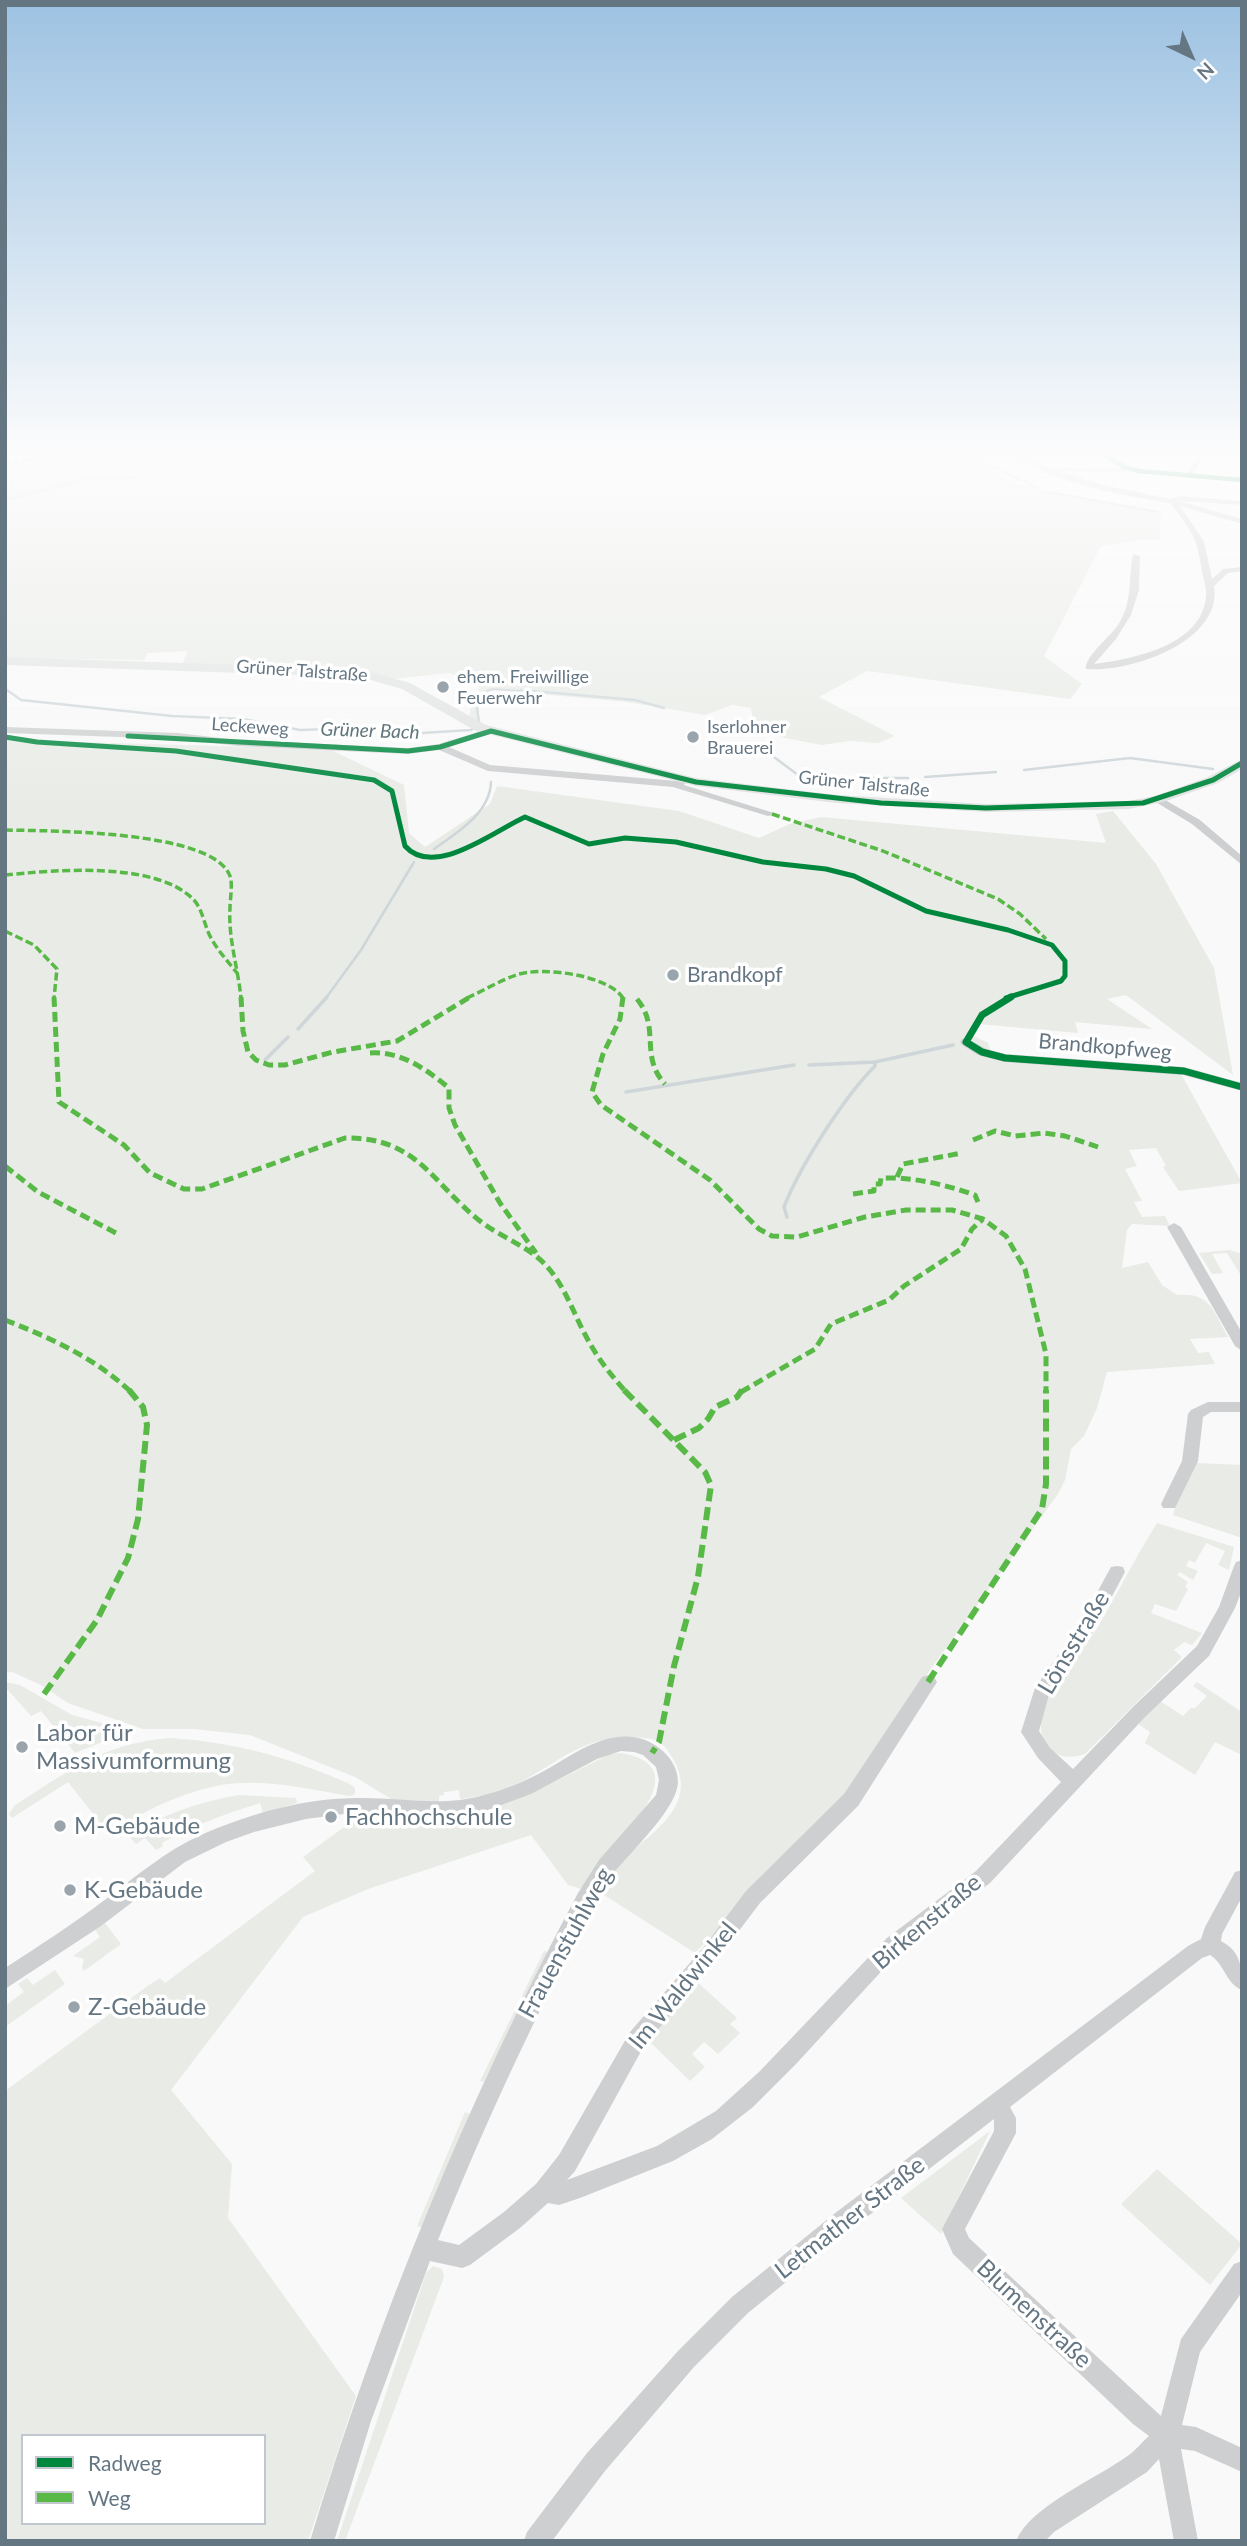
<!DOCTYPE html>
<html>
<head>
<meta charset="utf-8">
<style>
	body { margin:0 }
	#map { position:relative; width:1247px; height:2546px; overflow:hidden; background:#f9f9f9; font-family:Lato,sans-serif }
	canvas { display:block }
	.frame { position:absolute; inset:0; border:7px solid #657683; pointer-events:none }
	.legend { position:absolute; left:21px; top:2434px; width:245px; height:91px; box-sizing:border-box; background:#fff; border:2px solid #c1c8cd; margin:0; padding:9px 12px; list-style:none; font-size:21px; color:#657683 }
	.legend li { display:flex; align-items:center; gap:14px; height:35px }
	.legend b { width:35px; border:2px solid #c1c8cd }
	.north { position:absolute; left:1156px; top:21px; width:70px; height:70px; -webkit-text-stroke:5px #fff; paint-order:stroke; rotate:136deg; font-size:19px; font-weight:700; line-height:28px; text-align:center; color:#657683 }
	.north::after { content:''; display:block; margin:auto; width:24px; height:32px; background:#657683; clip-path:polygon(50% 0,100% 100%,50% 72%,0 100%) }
</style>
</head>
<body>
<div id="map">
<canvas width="1247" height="2546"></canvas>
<div class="frame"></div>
<ul class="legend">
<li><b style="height:9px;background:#00873e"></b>Radweg</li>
<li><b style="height:9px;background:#58b947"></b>Weg</li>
</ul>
<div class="north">N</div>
</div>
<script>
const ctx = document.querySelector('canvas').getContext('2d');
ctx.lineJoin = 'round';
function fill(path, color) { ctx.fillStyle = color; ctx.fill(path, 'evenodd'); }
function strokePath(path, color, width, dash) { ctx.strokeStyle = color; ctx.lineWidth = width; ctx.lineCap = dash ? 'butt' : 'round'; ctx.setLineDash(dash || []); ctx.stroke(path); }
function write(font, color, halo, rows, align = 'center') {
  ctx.font = font + ' Lato,sans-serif'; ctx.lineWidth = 7; ctx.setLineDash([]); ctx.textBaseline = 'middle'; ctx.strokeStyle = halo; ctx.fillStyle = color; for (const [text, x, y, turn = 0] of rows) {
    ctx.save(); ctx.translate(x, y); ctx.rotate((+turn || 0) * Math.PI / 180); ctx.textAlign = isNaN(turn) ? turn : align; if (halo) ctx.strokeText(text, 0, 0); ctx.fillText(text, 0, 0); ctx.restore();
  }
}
const green = new Path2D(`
	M5,453H956L979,461L1011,482L1107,504L1161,510L1160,540H1143L1101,546L1044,656L1082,684L1070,699L867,671L819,697L895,736L878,743L849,741L822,745L784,738L748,727L753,721L751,708L732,705L705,715L627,702L495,690C475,695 479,710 479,726L469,718L471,705L464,694L470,691L475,693L481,688L450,673L391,679L371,674L182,664L188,651L148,653L144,660L5,658Z
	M5,740L329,749L404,785L409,833L425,847L490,804L497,786L679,811L759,838L790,824L821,817L1106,843L1096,814L1113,811L1156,864L1214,968L1233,1075L1126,995L1107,999L1152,1029L1075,1022L1078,1033L979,1024L972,1035L988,1043L993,1059L1181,1074L1242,1183L1179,1191L1163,1167L1166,1166L1156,1148L1129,1150L1137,1166L1125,1169L1142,1201L1134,1202L1142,1217L1165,1216L1170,1226L1132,1224L1127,1230L1122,1268L1148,1262L1162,1285L1177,1295C1211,1292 1213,1311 1228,1337L1190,1339L1198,1353L1209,1352L1215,1364L1107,1372L1097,1408L1084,1436L1071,1449L1065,1480L1058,1494L922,1681L842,1799L695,1953L601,1893C606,1886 609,1877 614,1870C632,1846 664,1831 677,1803C684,1788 681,1771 672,1757C664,1744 659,1739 644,1738C583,1731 559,1765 507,1789C492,1795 476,1797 460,1799L459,1790L444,1792V1795L439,1796V1802L393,1800L355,1777L250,1735L194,1729H143L68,1703L41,1685L12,1672L5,1673Z
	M1229,1250L1242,1254V1277L1227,1253L1212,1254L1223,1273L1212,1274L1199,1253Z
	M1194,1463L1242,1465V1538L1173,1515L1182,1483Z
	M1157,1523L1234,1547L1229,1570L1218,1565L1225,1551L1206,1543L1195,1563L1189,1560L1186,1566L1198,1571L1193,1580L1180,1572L1177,1575L1188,1582L1185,1587L1188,1589L1176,1611L1155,1604L1151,1613L1202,1633L1192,1645L1184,1642L1174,1650L1182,1657L1085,1754C1073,1758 1060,1759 1050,1749C1018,1713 1081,1656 1099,1625C1119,1591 1136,1556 1157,1523Z
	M5,1682L20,1685L72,1715L123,1729L124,1733L75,1753L41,1711L31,1716L8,1690H5Z
	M1197,1682L1242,1712V1755L1215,1742L1195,1775L1145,1743L1150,1732L1138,1724L1160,1701L1183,1716L1191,1708H1195L1207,1696L1193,1686Z
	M170,1738C235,1742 291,1758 350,1784L355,1788V1794L350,1796C308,1789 258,1777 216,1786C178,1794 141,1812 109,1834L68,1782L12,1818L9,1814L14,1806C68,1771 104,1743 170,1738Z
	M621,1753C692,1765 634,1823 611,1850C600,1862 590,1875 581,1889L568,1885L531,1835L368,1889L303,1917L171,2090L232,2164L228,2218L356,2396L308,2541H5V2091L149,1985L160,1978L165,1983L315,1871L303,1857L351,1822L388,1817L434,1820L460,1817L530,1794L610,1754ZM23,2436H264V2523H23Z
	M239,1795L296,1798L297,1803L263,1813L260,1803C226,1814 193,1825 162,1843L163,1846L156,1850L145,1838L136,1844L129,1836C162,1814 199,1802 239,1795Z
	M105,1923L121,1944L84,1971L82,1968L84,1959L73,1956L100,1937L95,1930Z
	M544,1951L548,1952L484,2082L480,2081Z
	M55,1970L65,1984L5,2027V2006L24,1992L18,1984L27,1978L33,1985Z
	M695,1980L737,2018L730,2024L740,2033L718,2054L704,2042L692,2054L705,2067L690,2081L646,2038Z
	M465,2112L470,2114L423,2228L417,2226Z
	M990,2131L941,2234L901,2198Z
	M1157,2169L1242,2244L1210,2285L1121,2204Z
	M433,2266L442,2269L444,2277L345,2541H337L426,2273Z`);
const streamFar2 = new Path2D(`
	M964,453L1038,488
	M14,481L11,488L19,495
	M1049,492L1158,512
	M5,500L84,480L142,477
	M5,689L10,692
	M486,692L492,689L537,692`);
const streamFar1 = new Path2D(`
	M7,690L21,700L172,716L243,719L300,730L362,728L422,733L471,730L479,723L476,698L489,690
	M521,690L635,700L664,708
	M743,745L770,754L802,778H908
	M1024,770L1130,758L1213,769
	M925,777L996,772
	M434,849C457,833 490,813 491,782
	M326,998L361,950L414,862`);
const stream = new Path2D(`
	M298,1029L327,997
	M265,1060L288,1037
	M809,1065L875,1062
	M626,1092L794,1065
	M787,1217L784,1207C800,1166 844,1097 875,1066V1062L953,1045`);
const minor = new Path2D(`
	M1010,453H1019L1051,468H1120L1098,453C1110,453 1117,462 1129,466C1147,472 1169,471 1187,473L1199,453H1206L1194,474L1242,478V482L1128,470L1125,472L1059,471L1099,484L1171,499L1179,496L1242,501V505L1179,501L1242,519V524L1180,506L1204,541L1212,579L1223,569L1242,567V571L1228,573L1214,586C1223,642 1129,673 1086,669C1084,657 1110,637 1118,625C1133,602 1128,579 1133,554L1140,556L1139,590L1131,615L1116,639L1094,664C1133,659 1201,646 1206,597C1207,588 1203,579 1202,571C1197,537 1191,530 1171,504C1118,493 1055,485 1010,453Z
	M5,727L178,733L238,740L408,748L439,744L491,728L494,729V733L449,747L490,765L677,781L683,777L688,780L684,785L777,814L768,816L673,787L488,771L439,750L408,754L238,746L178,739L5,733Z
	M1158,796L1200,820L1242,856V865L1192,824L1154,801V797Z
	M966,1038L986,1049L1005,1054L1184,1067L1242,1083V1091L1183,1075L1005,1062L978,1055L962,1045L960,1042L962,1039Z
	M1174,1223L1181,1227L1242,1333V1351L1235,1346L1167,1227Z
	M1208,1402H1242V1412H1211L1203,1417L1198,1461L1175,1508H1163L1161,1504L1182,1461L1188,1414L1191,1410Z
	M1242,1560V1590L1235,1608L1209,1656L1146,1716L990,1883L901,1950L796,2064L753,2107L712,2139L673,2161L580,2198L559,2205L548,2203L520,2228L470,2265L462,2268L430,2261L371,2421L334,2541H310C378,2317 468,2099 578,1893L599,1860L656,1795L659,1780L656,1767L643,1755L634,1752L621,1751L597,1759L531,1794L482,1812L442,1818L344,1814L306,1819L254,1832L226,1842L185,1862L101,1926L5,1989V1968C39,1946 73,1924 106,1899C137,1876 165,1851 201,1835C251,1813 308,1797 363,1798C404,1798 444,1807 484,1795C505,1790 525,1781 544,1771C570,1757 600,1733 632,1737C654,1739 678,1758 678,1782C677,1813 618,1862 600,1891C580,1924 565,1960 548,1994C508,2075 471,2157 438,2240L459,2245L504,2212L536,2184L559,2155L630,2032L702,1949L746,1891L844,1794L922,1677L928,1675L934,1677L937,1682L858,1806L760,1903L716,1961L644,2046L575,2171L567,2180L657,2146L716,2111L760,2071L887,1938L976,1871L1061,1782L1038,1758L1021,1732L1035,1688L1081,1622L1111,1567L1117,1566L1123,1567L1125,1572L1093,1632L1049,1695L1039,1731L1050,1748L1073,1769L1134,1706L1197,1646L1219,1607L1234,1566L1236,1562Z
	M1242,1870V1897L1222,1934L1221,1941C1242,1952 1242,1969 1242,1990C1226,1984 1224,1963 1210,1955L1202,1958L1010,2107L1016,2118V2133L965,2229L969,2238L1161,2416L1181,2339L1234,2264L1242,2261V2292L1200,2352L1182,2425L1196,2427L1242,2448V2472L1195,2451L1181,2449L1198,2541H1174L1159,2459L1147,2472L1054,2532L1045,2541H1016C1030,2506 1098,2478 1129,2455C1136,2450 1142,2442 1149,2436L1133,2424L953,2254L942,2229L994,2131V2119L850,2230L748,2313L694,2367L605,2471L552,2541H524L527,2532L587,2453L678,2351L732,2297L834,2214L1188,1946L1201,1939L1205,1927L1235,1872Z`);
const secondary = new Path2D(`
	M5,657L361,669L410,683L486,725L696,778L837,795L986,804L1128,801L1155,796L1208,777L1242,759V769L1218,783L1163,802L1128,809L986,812L837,803L696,786L476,731L402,689L360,677L5,665Z`);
const quietFar3 = new Path2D(`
	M5,463L88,453
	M1189,476L1203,453`);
const quietFar2 = new Path2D(`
	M772,814L883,851L998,899L1020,914L1046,939
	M5,830C48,831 213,830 230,876C233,884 230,899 230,908C228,938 238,968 241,998
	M5,875C55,870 155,861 193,899C202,908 204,923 209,934C216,949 227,960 237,973
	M5,931L34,945L57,969L54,998
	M467,998C483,991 499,981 516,975C542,966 608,975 623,998`);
const quietFar1 = new Path2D(`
	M54,997L59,1102L124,1145L150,1173L184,1189H202L345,1138C417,1137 431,1182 480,1221C503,1239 532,1247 550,1270C567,1291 575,1317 588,1340C598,1359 612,1376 626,1392
	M241,997L243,1031L248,1052L256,1060L269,1065H285L333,1052L397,1041L470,997
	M623,997L620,1019L603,1054L592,1092L601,1105L710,1180L759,1229L772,1236L797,1237L865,1217L906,1210H952L983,1219L1006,1236L1025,1269L1046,1354V1392
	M637,999C661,1028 639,1056 665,1084
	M370,1053C401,1051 426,1069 449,1088V1108L455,1125L500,1203L536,1253
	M973,1140L995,1131L1015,1136L1044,1133L1065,1136L1098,1147
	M5,1166L38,1192L116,1233
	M897,1177L903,1164L962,1153
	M853,1194L874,1191V1184H880L881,1178C914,1177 943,1184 975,1195L978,1202
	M5,1320C51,1338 95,1358 131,1392
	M741,1392L815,1349L831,1324L889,1300L904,1286L961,1249L972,1229L983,1219`);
const quiet = new Path2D(`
	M624,1390L705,1472L711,1485L698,1577L674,1666L659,1742L652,1753
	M674,1440L699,1428L708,1419L715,1407L737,1397L742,1390
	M928,1682L1042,1509L1046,1484V1390
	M44,1694L97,1620L128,1558L138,1519L147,1425L143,1407L129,1390`);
const cyclewayFar2 = new Path2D(`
	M1101,453L1124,467L1139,471L1242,480`);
const cyclewayFar1 = new Path2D(`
	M128,736L408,751L440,747L491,731L696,782L881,803L986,808L1143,803L1213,780L1242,763
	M5,737L37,742L176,751L374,780L392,791L405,846C434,879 494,831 525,817L589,844L625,838L676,842L763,862L826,869L854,876L926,911L1008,930L1052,945L1065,961V976L1061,981L1006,998`);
const cycleway = new Path2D(`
	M1011,997L982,1015L966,1042L982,1052L1005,1058L1184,1071L1242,1087`);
const markers = [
	[443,687,7,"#99a4ac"],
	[693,737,7,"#99a4ac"],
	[673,975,7,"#99a4ac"],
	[22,1747,7,"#99a4ac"],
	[331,1817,7,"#99a4ac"],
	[60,1826,7,"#99a4ac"],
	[70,1890,7,"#99a4ac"],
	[74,2007,7,"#99a4ac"]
];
const farStreetnames = [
	["Grüner Talstraße",302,671,4],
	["Leckeweg",250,727,4],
	["Grüner Talstraße",864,784,6]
];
const farPoinames = [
	["ehem. Freiwillige",457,677],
	["Feuerwehr",457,698],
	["Iserlohner",707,727],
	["Brauerei",707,748]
];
const farWaternames = [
	["Grüner Bach",370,731,2]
];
const poiNames = [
	["Brandkopf",687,975]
];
const streetNames = [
	["Brandkopfweg",1105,1047,5]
];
const nearStreetnames = [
	["Lönsstraße",1074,1643,-59],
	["Birkenstraße",927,1922,-40],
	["Frauenstuhlweg",566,1943,-61],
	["Im Waldwinkel",683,1986,-51],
	["Letmather Straße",850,2218,-38],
	["Blumenstraße",1034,2314,43]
];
const nearPoinames = [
	["Labor für",36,1733],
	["Massivumformung",36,1761],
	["Fachhochschule",345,1817],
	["M-Gebäude",74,1826],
	["K-Gebäude",84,1890],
	["Z-Gebäude",88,2007]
];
fill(green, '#e8ebe6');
strokePath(streamFar2, '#ced6d9', 2);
strokePath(streamFar1, '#ced6d9', 2.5);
strokePath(stream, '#ced6d9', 3.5);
fill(minor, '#cecfd0');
fill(secondary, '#e1e2e2');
strokePath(quietFar3, '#58b947', 2.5, [6, 2.5]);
strokePath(quietFar2, '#58b947', 3.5, [8, 3.5]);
strokePath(quietFar1, '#58b947', 5, [10, 5]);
strokePath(quiet, '#58b947', 6, [13, 6]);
strokePath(cyclewayFar2, '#00873e', 4.5);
strokePath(cyclewayFar1, '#00873e', 5);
strokePath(cycleway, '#00873e', 7);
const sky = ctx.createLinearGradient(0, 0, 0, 810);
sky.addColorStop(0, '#9dc2e2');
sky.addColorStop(0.56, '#fcfcfc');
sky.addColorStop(1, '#fcfcfc00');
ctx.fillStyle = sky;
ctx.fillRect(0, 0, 1247, 810);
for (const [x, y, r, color] of markers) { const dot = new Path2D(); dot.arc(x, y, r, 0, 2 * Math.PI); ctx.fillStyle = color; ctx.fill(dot); strokePath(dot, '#fff', 2.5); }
write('18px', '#657683', '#fff', farStreetnames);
write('18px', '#657683', '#fff', farPoinames, 'left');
write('italic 19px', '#60757c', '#fff', farWaternames);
write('21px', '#657683', '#fff', poiNames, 'left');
write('21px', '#657683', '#fff', streetNames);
write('24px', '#657683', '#fff', nearStreetnames);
write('24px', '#657683', '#fff', nearPoinames, 'left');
</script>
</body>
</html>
